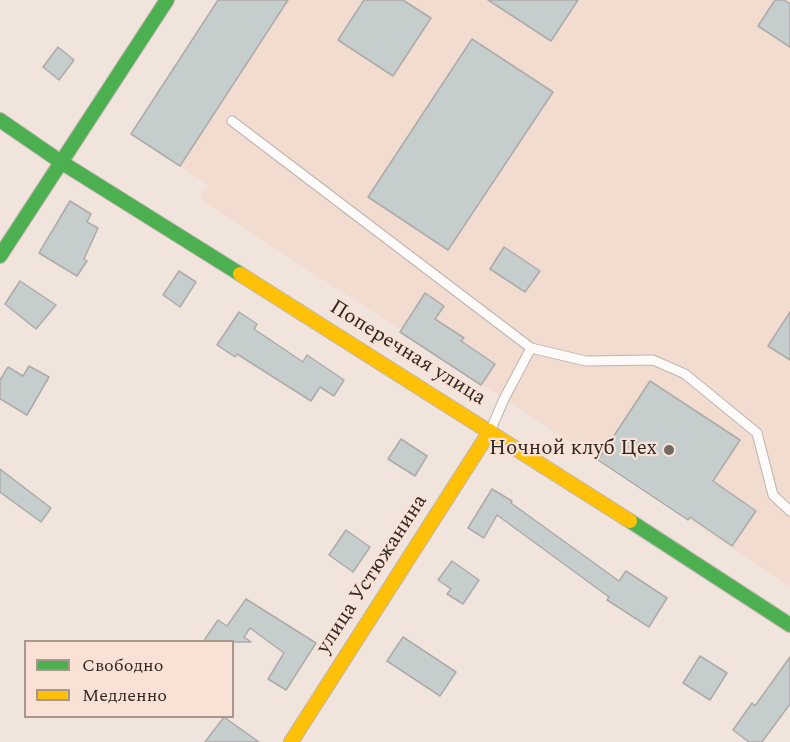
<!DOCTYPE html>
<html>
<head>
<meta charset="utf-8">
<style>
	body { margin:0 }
	#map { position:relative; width:790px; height:742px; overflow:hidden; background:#f1e4dd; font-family:Spectral,serif }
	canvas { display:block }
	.legend { position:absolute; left:24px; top:640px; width:210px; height:78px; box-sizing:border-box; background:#f9e2d5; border:2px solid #a8978d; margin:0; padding:8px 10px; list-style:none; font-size:18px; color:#2f2722 }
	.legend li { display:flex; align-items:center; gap:12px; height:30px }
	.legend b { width:30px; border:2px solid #a8978d }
</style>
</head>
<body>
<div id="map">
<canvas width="790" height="742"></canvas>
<ul class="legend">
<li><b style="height:8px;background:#4caf50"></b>Свободно</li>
<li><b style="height:8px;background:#ffc107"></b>Медленно</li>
</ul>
</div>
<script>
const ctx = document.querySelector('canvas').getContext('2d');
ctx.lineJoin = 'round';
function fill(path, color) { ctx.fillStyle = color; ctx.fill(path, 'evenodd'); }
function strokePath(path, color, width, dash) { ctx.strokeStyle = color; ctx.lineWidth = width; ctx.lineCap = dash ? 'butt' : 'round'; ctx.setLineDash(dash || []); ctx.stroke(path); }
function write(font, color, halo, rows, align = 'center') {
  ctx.font = font + ' Spectral,serif'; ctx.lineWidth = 4.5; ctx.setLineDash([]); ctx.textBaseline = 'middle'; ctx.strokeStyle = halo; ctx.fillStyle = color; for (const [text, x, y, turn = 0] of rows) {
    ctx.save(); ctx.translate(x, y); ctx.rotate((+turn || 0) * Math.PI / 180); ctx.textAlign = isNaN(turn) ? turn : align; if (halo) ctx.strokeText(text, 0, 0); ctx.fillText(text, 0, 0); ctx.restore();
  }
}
const built = new Path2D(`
	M288,0H790V586L199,198L208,184L180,166Z`);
const building = new Path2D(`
	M218,0H288L180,166L131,134Z
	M364,0H403L431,18L393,76L338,40Z
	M488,0H578L551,41Z
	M775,0H784L790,4V47L758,26Z
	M472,39L553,92L448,250L368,197Z
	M58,47L74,60L59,80L43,67Z
	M70,201L91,214L87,222L98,228L84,259L87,261L77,276L39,253Z
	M504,247L540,271L525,292L490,269Z
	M179,271L196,282L180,307L163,295Z
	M20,281L56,305L36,329L5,304Z
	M425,293L444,306L435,319L464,338L461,341L495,364L481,385L400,332Z
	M239,312L257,324L254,329L303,362L307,355L344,380L334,396L320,387L311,401L237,354L235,357L217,345Z
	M790,312V360L768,346Z
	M29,366L49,377L27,415L0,399V380L8,367L23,376Z
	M650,381L740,440L713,481L756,511L732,546L690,517L688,520L598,460Z
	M401,439L427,456L415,476L388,459Z
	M0,469L51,508L41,522L0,492Z
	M492,489L512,501L511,503L619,581L626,571L667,598L649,627L607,600L609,597L497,515L484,538L468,528Z
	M346,530L370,547L353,572L329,555Z
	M452,561L479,580L463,604L447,594L451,589L438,580Z
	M246,599L316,643L286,690L268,679L284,653L250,628L244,637L251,642H203L218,620L227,626Z
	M403,637L456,672L440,696L387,661Z
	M700,656L727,673L710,700L683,683Z
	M790,657V704L762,742H749L733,730L752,703L755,706Z
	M224,717L259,742H205Z`);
const lane = new Path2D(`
	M232,121L531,348L586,361L653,360L685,374L757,433L773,495L790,511
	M491,429L504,399L531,348`);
const fast = new Path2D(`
	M0,120L61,162L240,274
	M0,256L167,0
	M630,521L790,625`);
const slow = new Path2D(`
	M240,274L630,521
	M291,742L490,431`);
const markers = [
	[669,450,6,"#736963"]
];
const streetNames = [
	["Поперечная улица",407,354,32],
	["улица Устюжанина",373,575,-57]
];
const poiNames = [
	["Ночной клуб Цех",657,450]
];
fill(built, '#f2dbcf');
fill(building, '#c5cdcd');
strokePath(building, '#acaba9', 1.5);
strokePath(lane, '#beb5af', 11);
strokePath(fast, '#beb5af', 16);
strokePath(slow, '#beb5af', 16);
strokePath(lane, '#fdfbfa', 9);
strokePath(fast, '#4caf50', 14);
strokePath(slow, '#ffc107', 14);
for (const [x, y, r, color] of markers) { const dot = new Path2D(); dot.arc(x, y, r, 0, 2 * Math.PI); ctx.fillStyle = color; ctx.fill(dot); strokePath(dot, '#f9e2d5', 2); }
write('21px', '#2f2722', '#f9e2d5', streetNames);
write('21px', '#2f2722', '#f9e2d5', poiNames, 'right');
</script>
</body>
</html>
